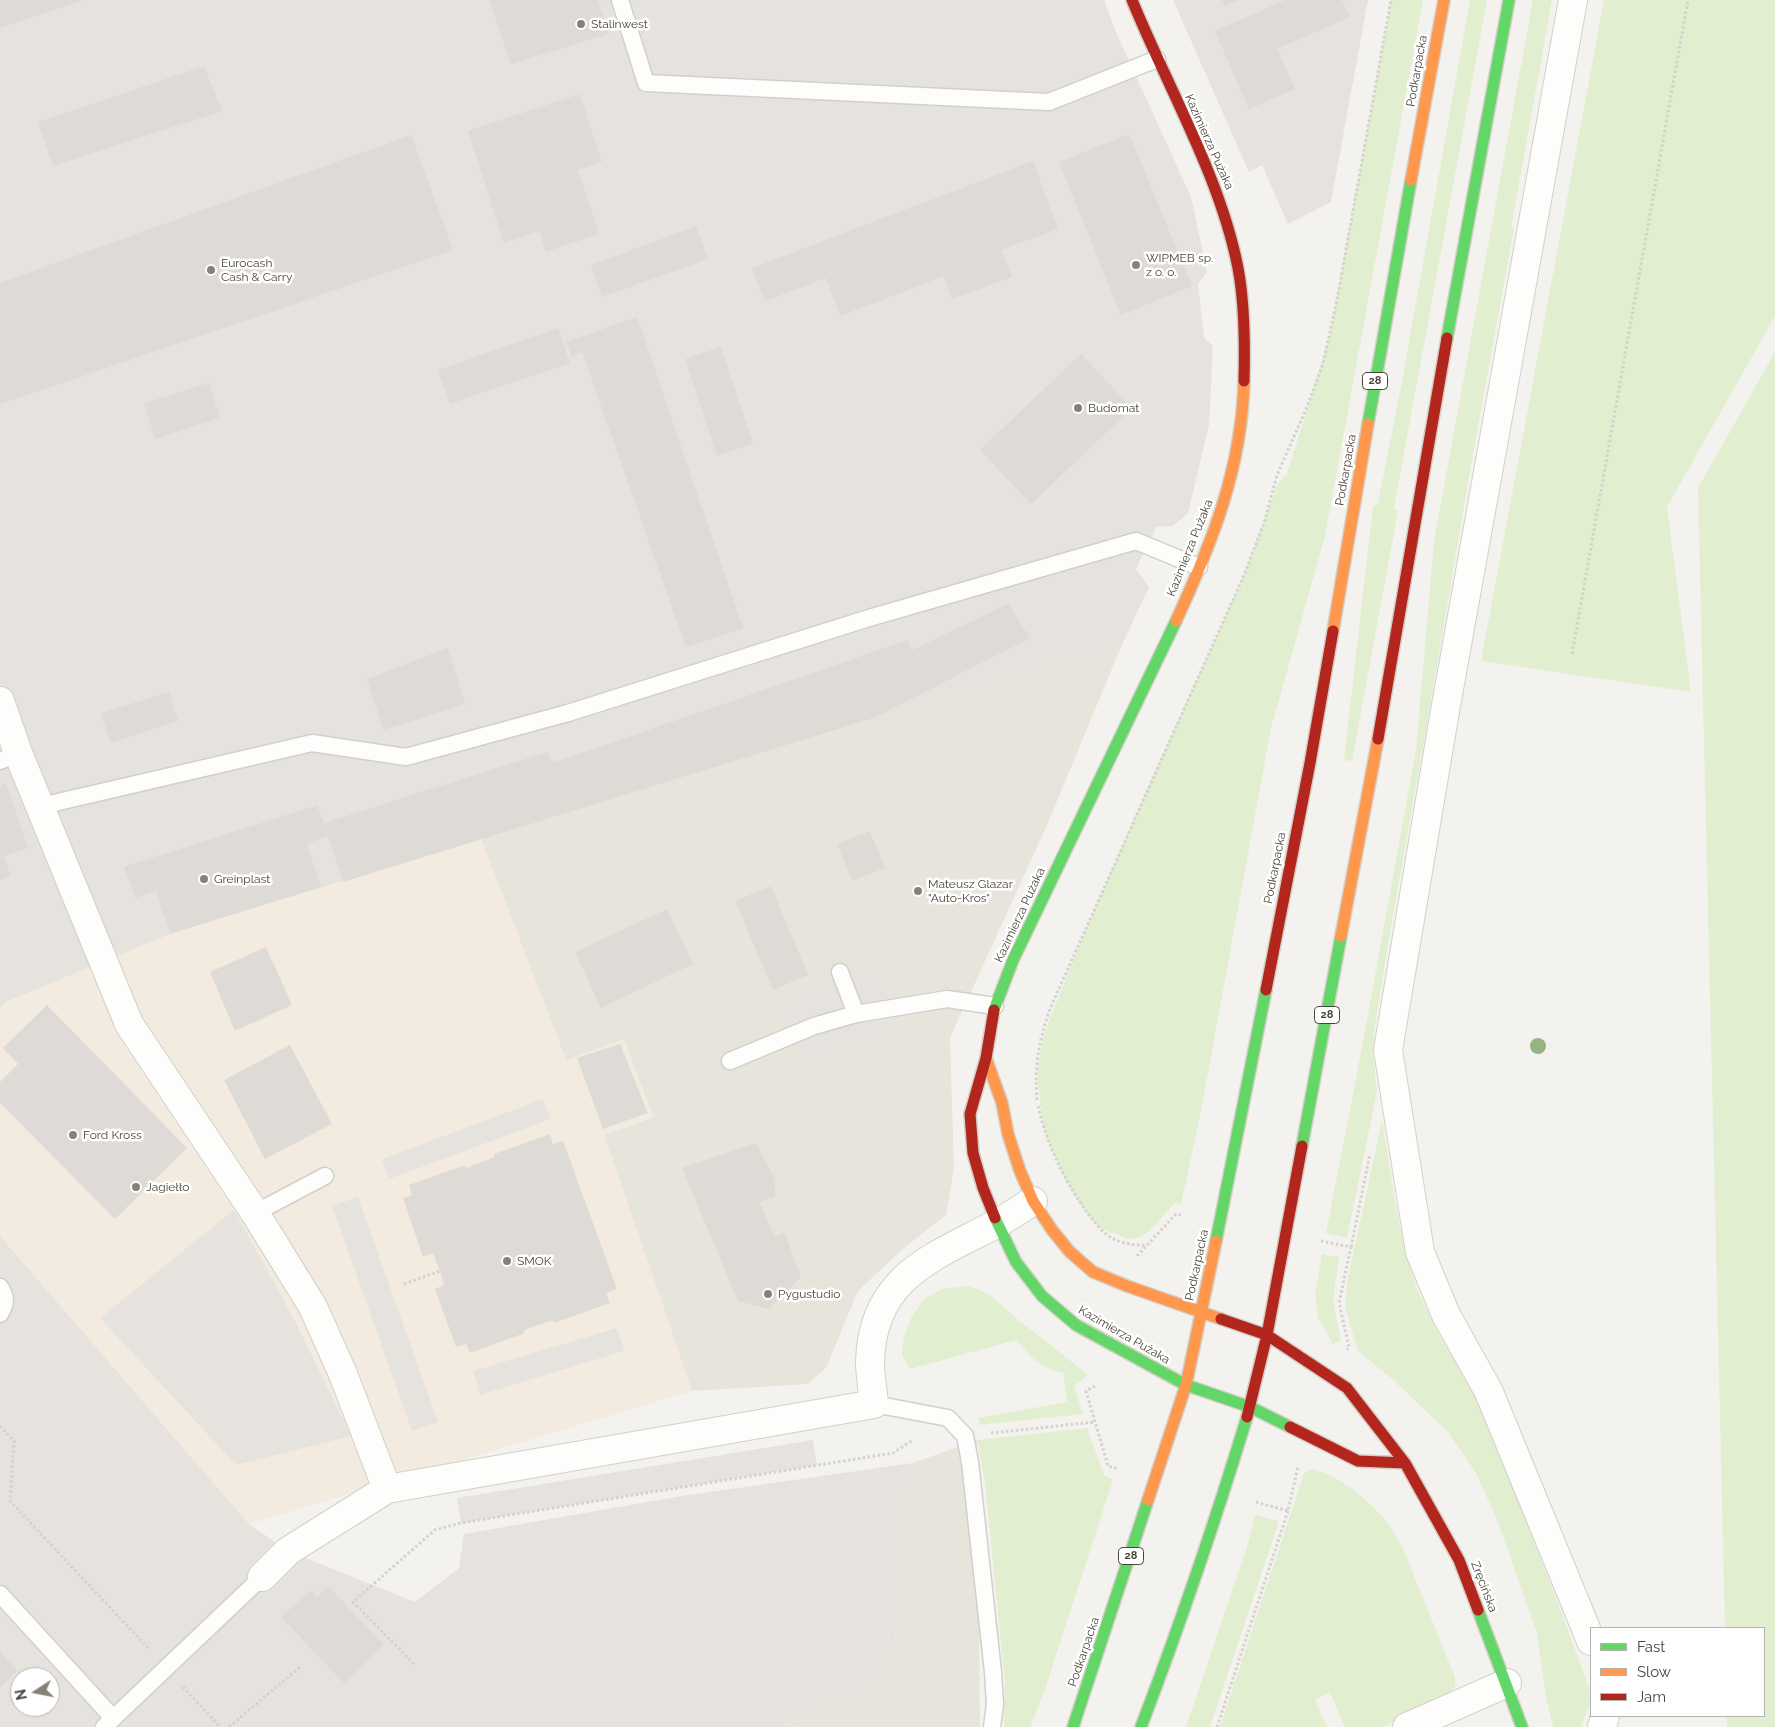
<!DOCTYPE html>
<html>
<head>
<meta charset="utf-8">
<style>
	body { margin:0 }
	#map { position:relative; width:1775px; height:1727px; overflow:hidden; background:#f4f2ee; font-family:Raleway,sans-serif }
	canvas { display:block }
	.legend { position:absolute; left:1590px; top:1627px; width:175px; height:90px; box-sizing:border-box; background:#fff; border:1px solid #b7b4b0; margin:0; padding:6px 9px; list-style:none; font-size:15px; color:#4b4439 }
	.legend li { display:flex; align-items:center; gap:10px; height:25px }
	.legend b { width:25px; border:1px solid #b7b4b0 }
	.north { position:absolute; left:10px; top:1667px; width:50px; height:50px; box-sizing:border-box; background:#fff; border:1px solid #b7b4b0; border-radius:50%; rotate:259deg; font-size:14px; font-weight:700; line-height:20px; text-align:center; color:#4b4439 }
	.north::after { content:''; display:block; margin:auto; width:18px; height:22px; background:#868178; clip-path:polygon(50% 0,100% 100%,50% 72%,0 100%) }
</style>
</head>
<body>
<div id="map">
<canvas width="1775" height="1727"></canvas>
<ul class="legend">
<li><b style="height:6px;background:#63d668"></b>Fast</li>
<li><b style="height:6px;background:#ff974d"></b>Slow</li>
<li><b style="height:6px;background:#b3261e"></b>Jam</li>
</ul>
<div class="north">N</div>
</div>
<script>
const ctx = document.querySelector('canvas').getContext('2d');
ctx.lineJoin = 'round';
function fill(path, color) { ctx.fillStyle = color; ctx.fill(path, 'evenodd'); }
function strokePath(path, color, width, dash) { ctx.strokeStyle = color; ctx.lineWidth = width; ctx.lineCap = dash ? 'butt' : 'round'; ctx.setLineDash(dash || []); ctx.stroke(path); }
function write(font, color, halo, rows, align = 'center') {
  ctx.font = font + ' Raleway,sans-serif'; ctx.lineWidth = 5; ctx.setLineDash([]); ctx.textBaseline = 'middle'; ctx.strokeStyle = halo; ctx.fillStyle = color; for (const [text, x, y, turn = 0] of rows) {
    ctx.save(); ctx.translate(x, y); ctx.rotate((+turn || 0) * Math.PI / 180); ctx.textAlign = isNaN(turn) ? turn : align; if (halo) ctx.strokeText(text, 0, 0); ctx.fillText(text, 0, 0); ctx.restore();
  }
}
const residential = new Path2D(`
	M1121,647L1047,825L950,1038L954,1169L946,1215L903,1249L858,1291L826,1368L808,1384L692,1391L604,1135L653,1117L566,1060L481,839L874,718Z
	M977,1440L980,1727H781L891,1680L913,1463Z`);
const commercial = new Path2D(`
	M481,839L566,1060L624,1039L653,1116L604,1135L692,1391L249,1524L0,1236V1008L8,1001L170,934Z`);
const industrial = new Path2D(`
	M0,0H1104L1116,32L1191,197L1207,272L1198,284L1204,338L1213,346L1209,425L1188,513L1173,526L1156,527L1136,569L1149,587L1121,647L874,718L170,934L8,1001L0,1008Z
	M1173,0H1368L1331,202L1288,224L1262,165L1249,172Z
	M0,1236L249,1524L288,1551L415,1602L430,1727H0ZM20,1677H50V1707H20Z`);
const green = new Path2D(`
	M1391,0H1423L1325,536L1271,728L1201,1111L1181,1204L1175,1203L1149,1231L1139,1238L1128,1239L1098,1227L1079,1203L1066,1181L1048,1141L1042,1120L1037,1071L1044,1034L1083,936L1149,784L1240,585L1277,485L1287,474L1329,338Z
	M1470,0H1487L1394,508L1398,511L1352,761L1344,760L1373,506L1378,504L1401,387Z
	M1533,0H1552L1511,228H1514L1470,471L1426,730L1390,932L1374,1032L1373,1055L1377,1091L1347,1238L1326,1233L1363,1042L1416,750L1434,541Z
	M1604,0H1775V316L1667,507L1691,692L1481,661Z
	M1775,352V1727H1727V1716H1764V1628H1725L1698,488Z
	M1382,1121L1395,1201L1408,1262L1418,1292L1438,1333L1480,1404L1562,1614L1589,1688L1591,1702L1580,1727H1554L1552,1723L1546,1697L1537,1633L1498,1522L1476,1473L1448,1432L1391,1378L1358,1351L1345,1307L1347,1282Z
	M1322,1254L1339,1257L1333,1300L1341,1341L1333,1344L1318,1318L1315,1294Z
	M967,1286C992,1292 1001,1306 1021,1322C1043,1339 1066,1357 1088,1375L1074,1386L1083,1414L979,1425V1418L1067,1402L1063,1372C1042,1372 1030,1355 1016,1340L910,1369L902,1355L904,1337L911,1318L923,1300L942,1289Z
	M1087,1428L1104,1475L1113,1480L1044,1692L1030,1727H1004L1005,1683L985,1482L977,1440Z
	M1312,1469C1337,1473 1375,1505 1389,1525C1403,1545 1411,1568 1420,1591C1432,1620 1443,1648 1455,1677V1687L1446,1696L1383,1727H1345L1330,1692L1315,1700L1327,1727H1220L1304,1473Z
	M1255,1515L1279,1521L1210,1727H1186L1248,1544Z`);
const parking = new Path2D(`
	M869,959L893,980L899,1031L803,1067L773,1002Z
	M543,1099L551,1119L389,1179L382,1159Z
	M358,1197L438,1422L412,1431L332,1206Z
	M234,1210L297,1325L351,1436L236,1465L100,1318Z
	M617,1328L624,1351L480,1395L473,1371Z
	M813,1440L817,1465L461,1523L457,1498Z
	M913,1463L891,1680L781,1727H426L412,1653L415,1602L459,1568L464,1534L682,1496Z`);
const building = new Path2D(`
	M0,0H85L0,28Z
	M489,0H598L609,34L511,64Z
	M1222,0H1239L1225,6Z
	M1285,0H1342L1350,17L1277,49L1295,89L1249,109L1215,31Z
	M204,66L222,111L53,166L38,122Z
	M580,94L602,162L578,170L599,234L546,252L539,231L504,243L468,131Z
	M1129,134L1192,286L1121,315L1059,162Z
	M411,135L453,250L0,404V283Z
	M1033,161L1058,229L1001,250L1012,277L952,299L944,276L840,316L826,278L765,301L752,268Z
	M696,226L708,259L602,297L591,265Z
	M637,317L743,628L686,647L582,352L572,357L566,342Z
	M558,328L570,363L450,404L438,370Z
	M721,347L753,444L717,456L685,359Z
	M1081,354L1132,408L1031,504L980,450Z
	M209,383L220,418L155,439L144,403Z
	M1008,604L1030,638L874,718L343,882L328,836L307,844L321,887L170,934L156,891L136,898L124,867L317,805L324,823L547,752L553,763L908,640L912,650Z
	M448,648L465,704L384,730L367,679Z
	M169,692L178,721L111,743L101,713Z
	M6,783L28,848L4,856L11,876L0,880V786Z
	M870,831L885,868L852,881L837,844Z
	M771,886L808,975L773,990L735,901Z
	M667,909L693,964L601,1008L575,952Z
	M266,947L292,1005L235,1031L210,972Z
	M47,1005L187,1148L115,1219L0,1103V1082L18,1064L3,1048Z
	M620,1044L648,1113L603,1129L577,1058Z
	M290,1045L332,1124L265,1159L224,1080Z
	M550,1134L553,1144L563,1141L617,1289L606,1293L610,1303L554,1323L553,1320L524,1330L525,1333L470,1353L466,1344L456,1347L435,1289L444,1285L440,1271L433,1253L423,1257L403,1198L412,1195L409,1185L465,1165L466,1168L495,1157L494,1154Z
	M756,1143L775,1180V1197L759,1202L775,1237L784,1232L801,1277L769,1309L738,1301L682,1168Z
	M328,1586L384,1645L344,1683L281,1617L311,1590L317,1597Z
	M0,1651L17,1671L0,1687Z`);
const path = new Path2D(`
	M1572,654L1688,0
	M1037,1100C1034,1067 1039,1040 1050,1009L1244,575L1264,523L1277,475L1307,407L1323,364L1337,300L1391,0
	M1038,1106C1047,1144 1063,1178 1086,1211C1094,1221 1103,1235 1116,1240C1125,1244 1136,1245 1146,1246
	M1321,1241L1351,1247L1339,1303L1349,1347L1347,1350
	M1351,1247L1370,1154
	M1137,1256L1176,1214L1181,1215
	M404,1284L440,1271
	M1095,1386L1086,1391L1108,1466L1118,1469
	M0,1426L14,1441L10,1501L149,1649
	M991,1433L1095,1422
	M1256,1502L1288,1511L1298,1466
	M414,1664L353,1602L435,1530L461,1523L893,1453L913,1440
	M183,1687L220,1727
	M229,1727L300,1667
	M1217,1727L1288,1511`);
const lane = new Path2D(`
	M620,0L646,83L1049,102L1157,59
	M0,761L18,753
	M41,806L312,743L406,757L568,713L869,618L1136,541L1199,567
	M840,972L856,1014
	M730,1061L814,1026L856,1014L947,999L995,1006
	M255,1213L325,1176
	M0,1287C7,1297 6,1304 0,1314
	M874,1404L948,1418L965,1436L970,1462L993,1672L995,1704L992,1727
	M0,1594L113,1718
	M104,1727L262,1577`);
const street = new Path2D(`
	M1573,0L1445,711L1388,1050L1420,1252L1446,1315L1489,1392L1591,1641
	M0,701L18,753L129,1024L255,1213L313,1307L343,1374L387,1489
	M262,1577L288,1551L387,1489L874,1404C873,1390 870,1376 870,1362C872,1278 931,1258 994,1225C1008,1218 1020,1209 1033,1201
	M1407,1727L1507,1683
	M1602,1727L1605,1716`);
const fast = new Path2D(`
	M1447,338L1509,0
	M1368,424L1411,180
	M994,1010L1013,960L1176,621
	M1302,1146L1341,936
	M995,1218L1016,1262L1042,1296L1076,1325L1186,1385L1250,1407L1290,1427
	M1216,1241L1266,990
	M1478,1610L1522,1727
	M1073,1727L1148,1500
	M1141,1727C1180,1625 1215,1522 1247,1417`);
const slow = new Path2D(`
	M1411,180L1444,0
	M1176,621C1212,543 1242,468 1244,381
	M1333,631L1368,424
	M1341,936L1378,739
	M986,1058L1002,1103L1008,1134L1020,1171L1033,1201L1052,1230L1070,1252L1093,1272L1127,1286L1221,1319
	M1148,1500L1186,1385L1216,1241`);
const jam = new Path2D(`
	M1132,0C1167,86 1220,176 1238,268C1245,305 1245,344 1244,381
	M1378,739L1447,338
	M1266,990L1310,763L1333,631
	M994,1010L986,1058L970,1114L973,1153L983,1188L995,1218
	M1221,1319L1267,1335L1347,1388L1405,1463L1459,1560L1478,1610
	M1247,1417L1267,1335L1302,1146
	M1290,1427L1358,1461L1405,1463`);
const trees = [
	[1538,1046]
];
const markers = [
	[581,24,5,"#868178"],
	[1136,265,5,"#868178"],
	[211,270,5,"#868178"],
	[1078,408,5,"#868178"],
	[204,879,5,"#868178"],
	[918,891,5,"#868178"],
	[73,1135,5,"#868178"],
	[136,1187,5,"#868178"],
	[507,1261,5,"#868178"],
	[768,1294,5,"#868178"]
];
const shields = [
	[1375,381,25],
	[1327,1015,25],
	[1131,1556,25]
];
const shieldNames = [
	["28",1375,381],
	["28",1327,1015],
	["28",1131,1556]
];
const poiNames = [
	["Stalinwest",591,24],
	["WIPMEB sp.",1146,258],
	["z o. o.",1146,272],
	["Eurocash",221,263],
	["Cash & Carry",221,277],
	["Budomat",1088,408],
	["Greinplast",214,879],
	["Mateusz Glazar",928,884],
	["\"Auto-Kros\"",928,898],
	["Ford Kross",83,1135],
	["Jagiełło",146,1187],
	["SMOK",517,1261],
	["Pygustudio",778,1294]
];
const streetNames = [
	["Podkarpacka",1417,71,-80],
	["Kazimierza Pużaka",1209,142,66],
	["Podkarpacka",1346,470,-80],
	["Kazimierza Pużaka",1190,548,-68],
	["Podkarpacka",1275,868,-79],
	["Kazimierza Pużaka",1020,915,-65],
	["Podkarpacka",1197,1265,-78],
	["Kazimierza Pużaka",1124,1335,30],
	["Zręcińska",1484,1587,69],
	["Podkarpacka",1084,1652,-71]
];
fill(residential, '#e7e4dc');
fill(commercial, '#f3ebdf');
fill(industrial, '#e6e2de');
fill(green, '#e1eecf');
fill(parking, '#e6e3df');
fill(building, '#dedbd6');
strokePath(lane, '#d2d0cb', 19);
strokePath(street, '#d2d0cb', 30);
strokePath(fast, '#d3cfc5', 14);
strokePath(slow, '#d3cfc5', 14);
strokePath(jam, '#d3cfc5', 14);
strokePath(path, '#d3d2cc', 3, [2.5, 2.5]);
strokePath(lane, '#fdfdfc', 16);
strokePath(street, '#fdfdfc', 28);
strokePath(fast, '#63d668', 11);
strokePath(slow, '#ff974d', 11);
strokePath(jam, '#b3261e', 11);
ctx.fillStyle = '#96b382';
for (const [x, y] of trees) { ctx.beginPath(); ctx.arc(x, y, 8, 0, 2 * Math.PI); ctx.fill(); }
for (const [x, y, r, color] of markers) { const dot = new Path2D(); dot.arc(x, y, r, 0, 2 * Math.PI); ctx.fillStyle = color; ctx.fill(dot); strokePath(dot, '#fff', 2); }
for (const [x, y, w] of shields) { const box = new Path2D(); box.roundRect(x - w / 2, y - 8.5, w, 17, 4); ctx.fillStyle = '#fff'; ctx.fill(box); strokePath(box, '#4b4439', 1); }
write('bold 11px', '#4b4439', null, shieldNames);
write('12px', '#4b4439', '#fff', poiNames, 'left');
write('12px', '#4b4439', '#fff', streetNames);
</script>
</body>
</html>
